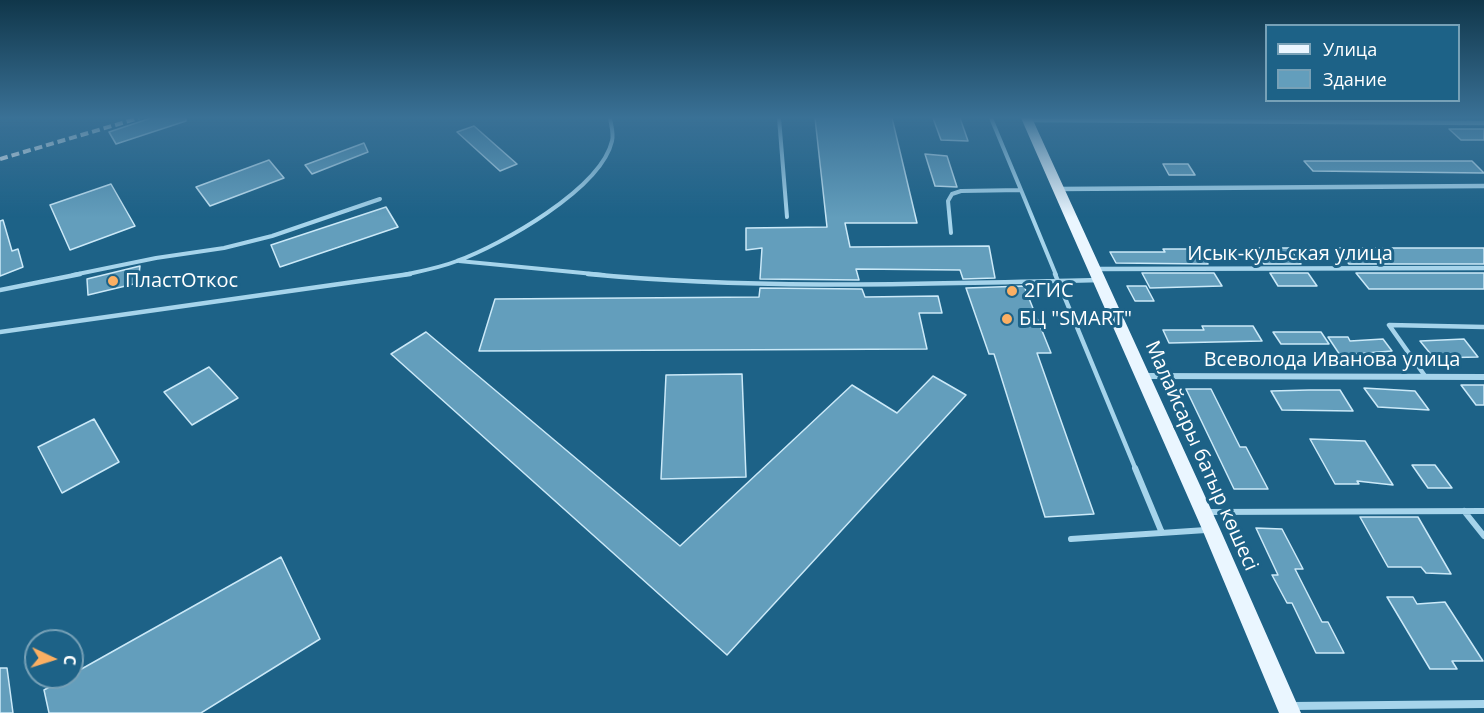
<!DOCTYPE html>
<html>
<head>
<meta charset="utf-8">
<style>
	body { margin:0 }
	#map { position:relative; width:1484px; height:713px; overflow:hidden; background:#1d6287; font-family:"Open Sans",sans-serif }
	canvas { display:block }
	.legend { position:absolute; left:1265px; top:24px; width:195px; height:78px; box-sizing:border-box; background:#1d6287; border:2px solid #77a1b7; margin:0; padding:8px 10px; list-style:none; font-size:18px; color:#fff }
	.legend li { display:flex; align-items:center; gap:12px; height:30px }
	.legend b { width:30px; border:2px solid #77a1b7 }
	.north { position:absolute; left:24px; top:629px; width:60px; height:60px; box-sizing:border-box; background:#1d6287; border:2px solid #77a1b7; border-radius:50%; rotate:94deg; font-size:16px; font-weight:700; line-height:24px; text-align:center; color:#fff }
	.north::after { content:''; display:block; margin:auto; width:21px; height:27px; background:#fbaf63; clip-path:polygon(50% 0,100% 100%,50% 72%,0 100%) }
</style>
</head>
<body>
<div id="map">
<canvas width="1484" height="713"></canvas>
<ul class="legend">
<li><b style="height:8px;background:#eaf6ff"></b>Улица</li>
<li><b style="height:16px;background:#639ebc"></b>Здание</li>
</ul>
<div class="north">С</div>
</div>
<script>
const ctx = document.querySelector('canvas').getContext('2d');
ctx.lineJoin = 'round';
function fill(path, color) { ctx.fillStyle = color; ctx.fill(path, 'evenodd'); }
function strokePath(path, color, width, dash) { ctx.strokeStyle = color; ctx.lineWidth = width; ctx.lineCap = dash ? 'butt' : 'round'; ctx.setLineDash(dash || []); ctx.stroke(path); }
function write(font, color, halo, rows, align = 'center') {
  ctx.font = font + ' "Open Sans",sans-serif'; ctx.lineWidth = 6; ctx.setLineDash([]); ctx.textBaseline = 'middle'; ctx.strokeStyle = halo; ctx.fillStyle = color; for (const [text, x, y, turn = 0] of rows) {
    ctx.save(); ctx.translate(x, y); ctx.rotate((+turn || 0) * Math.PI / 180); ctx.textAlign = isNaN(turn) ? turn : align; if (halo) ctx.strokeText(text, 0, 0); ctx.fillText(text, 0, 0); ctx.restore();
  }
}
const building = new Path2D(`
	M151,118H186V121L116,144L109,132Z
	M815,118H892L917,223H845L850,247L989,246L995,278L963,279L960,270L856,269L859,280L760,279L762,248L746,250V228L827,227Z
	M933,118H960L968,141L941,140Z
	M474,126L517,164L500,171L457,132Z
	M1449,129H1484V140H1461Z
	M364,143L368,152L312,174L305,165Z
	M925,154L947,156L957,187L935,186Z
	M269,160L284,178L210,206L196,187Z
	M1304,161H1472L1484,173L1313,171Z
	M1163,164H1188L1195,175H1169Z
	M111,184L135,226L70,250L50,205Z
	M386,207L398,227L280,267L271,245Z
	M3,220L12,251L18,249L23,267L0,276V221Z
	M1253,248H1289L1301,264H1264Z
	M1336,248H1484V264H1349Z
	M1163,249H1199L1208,264L1116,263L1110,252H1165Z
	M140,266L138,283L88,295L87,279Z
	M1142,273H1214L1222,286L1150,288Z
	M1270,273H1308L1317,286H1278Z
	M1356,273H1484V289H1369Z
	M1024,286L1051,353H1037L1094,514L1045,517L994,354H989L966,288Z
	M1127,286H1146L1154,301H1135Z
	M760,288L862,289L865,297L938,296L942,313H919L927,349L479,351L495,299L759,297Z
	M1202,326H1253L1262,341L1169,343L1163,330H1204Z
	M426,332L680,546L852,385L897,413L933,376L966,395L727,655L391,354Z
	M1273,332H1321L1329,344H1281Z
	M1328,337H1348L1350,341L1383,339L1392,351L1340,355Z
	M1464,339L1478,357L1434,358L1420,341Z
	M209,367L238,398L192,425L164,392Z
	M742,374L746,477L661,479L666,375Z
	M1461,385H1484V405H1476Z
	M1364,388L1415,391L1429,410L1378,407Z
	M1186,389H1211L1240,447H1246L1268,489H1234Z
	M1309,390H1340L1353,411L1282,410L1271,391Z
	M94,419L119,462L62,493L38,447Z
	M1310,439L1365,441L1393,485L1357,481L1359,484H1335Z
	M1412,465H1435L1452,488H1428Z
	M1360,517H1418L1451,574L1426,573L1421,567H1388Z
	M1256,528L1282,529L1303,569H1295L1322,622H1328L1344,653H1316L1292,603H1287L1272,575H1278Z
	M281,557L320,639L201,713H49L44,690Z
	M1387,597H1413L1417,604L1445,602L1483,661H1452L1457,669H1430Z
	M0,668H7L13,713H0Z`);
const laneFar2 = new Path2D(`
	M779,118L787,217
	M1021,190L1056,275
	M951,233L948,201L952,194L961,191L1021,190L991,118
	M459,261L604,275
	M73,275L156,258L224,248L272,236L380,199
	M403,275C421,271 439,268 457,261C501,245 601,189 612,141C614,134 611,125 610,118`);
const laneFar1 = new Path2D(`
	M588,274C757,290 928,284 1098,280
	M1055,274L1136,470
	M0,290L80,274
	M0,332L410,274
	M1425,376L1389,325L1484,327`);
const lane = new Path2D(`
	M1135,468L1162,533
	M1464,511L1484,536
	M1206,512L1484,511
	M1071,539L1206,530`);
const streetFar2 = new Path2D(`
	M1027,120L1484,123
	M1058,189L1484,186
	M1095,269L1484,268`);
const streetFar1 = new Path2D(`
	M1144,376L1484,377`);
const street = new Path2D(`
	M1292,706L1484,704`);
const primary = new Path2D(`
	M1021,118H1032L1220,529L1301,713H1279L1202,529Z`);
const rail = new Path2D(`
	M0,159L139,118`);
const markers = [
	[113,281,6,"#fbaf63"],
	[1012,291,6,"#fbaf63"],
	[1007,319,6,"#fbaf63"]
];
const streetNames = [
	["Исык-кульская улица",1290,254],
	["Всеволода Иванова улица",1332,360],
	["Малайсары батыр көшесі",1201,456,66]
];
const poiNames = [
	["ПластОткос",125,281],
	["2ГИС",1024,291],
	["БЦ \"SMART\"",1019,319]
];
fill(building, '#639ebc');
strokePath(building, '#cbe9f8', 1.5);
strokePath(laneFar2, '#a6d4eb', 4);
strokePath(laneFar1, '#a6d4eb', 4.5);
strokePath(lane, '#a6d4eb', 6);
strokePath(streetFar2, '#a6d4eb', 4.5);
strokePath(streetFar1, '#a6d4eb', 6);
strokePath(street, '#a6d4eb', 8);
fill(primary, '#eaf6ff');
strokePath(rail, '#fff', 4, [8, 4]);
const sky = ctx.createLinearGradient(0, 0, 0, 218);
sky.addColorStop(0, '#10364a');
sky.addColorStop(0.54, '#3a7196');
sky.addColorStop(1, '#3a719600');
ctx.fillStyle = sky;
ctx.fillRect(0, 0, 1484, 218);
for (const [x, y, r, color] of markers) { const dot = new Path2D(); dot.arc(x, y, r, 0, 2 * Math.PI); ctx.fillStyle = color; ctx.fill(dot); strokePath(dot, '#1d6287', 2); }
write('20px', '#fff', '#1d6287', streetNames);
write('20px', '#fff', '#1d6287', poiNames, 'left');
</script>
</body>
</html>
